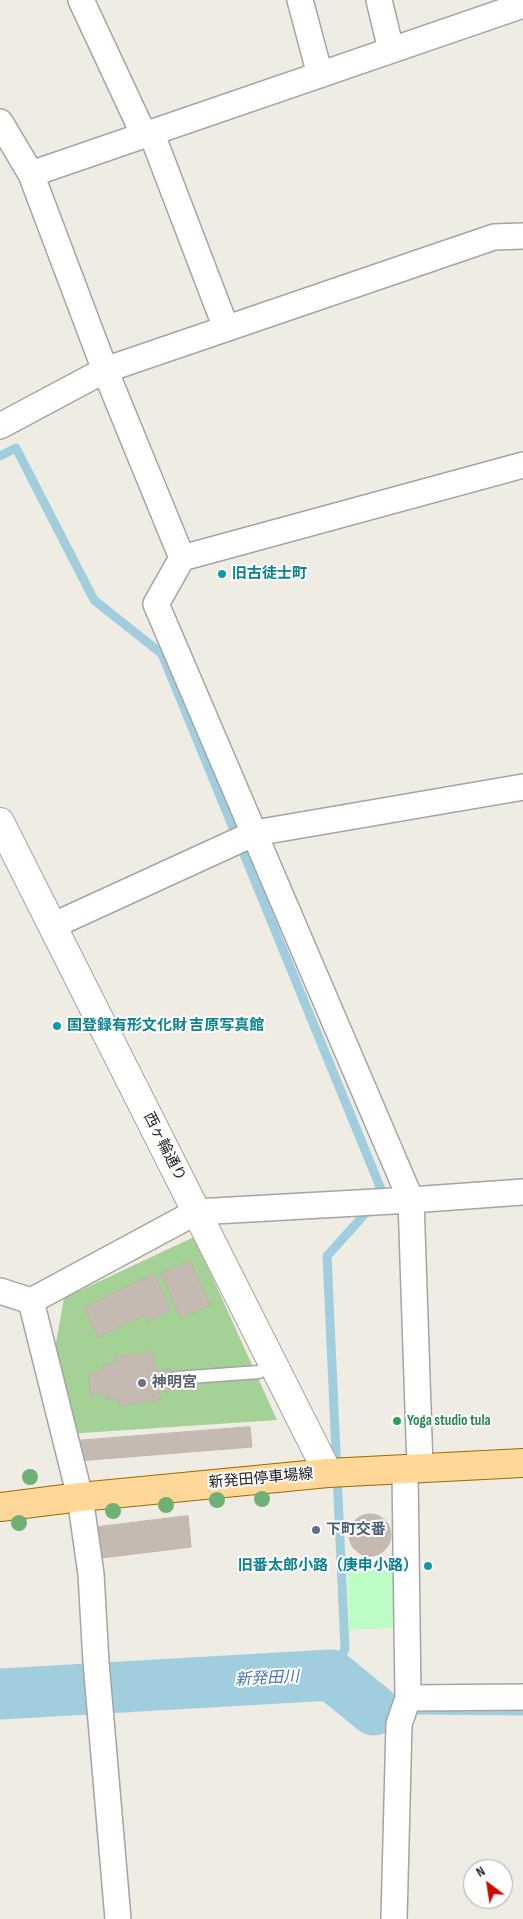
<!DOCTYPE html>
<html>
<head>
<meta charset="utf-8">
<style>
	body { margin:0 }
	#map { position:relative; width:523px; height:1919px; overflow:hidden; background:#efece3; font-family:"Sofia Sans Condensed",sans-serif }
	canvas { display:block }
	.north { position:absolute; left:463px; top:1859px; width:50px; height:50px; box-sizing:border-box; background:#fff; border:1px solid #a5a5a5; border-radius:50%; rotate:329deg; font-size:14px; font-weight:700; line-height:20px; text-align:center; color:#1d1d1d }
	.north::after { content:''; display:block; margin:auto; width:18px; height:22px; background:#cb0a00; clip-path:polygon(50% 0,100% 100%,50% 72%,0 100%) }
</style>
</head>
<body>
<div id="map">
<canvas width="523" height="1919"></canvas>
<div class="north">N</div>
</div>
<script>
const ctx = document.querySelector('canvas').getContext('2d');
ctx.lineJoin = 'round';
function fill(path, color) { ctx.fillStyle = color; ctx.fill(path, 'evenodd'); }
function strokePath(path, color, width, dash) { ctx.strokeStyle = color; ctx.lineWidth = width; ctx.lineCap = dash ? 'butt' : 'round'; ctx.setLineDash(dash || []); ctx.stroke(path); }
function write(font, color, halo, rows, align = 'center') {
  ctx.font = font + ' "Sofia Sans Condensed","Noto Sans JP",sans-serif'; ctx.lineWidth = 4; ctx.setLineDash([]); ctx.textBaseline = 'middle'; ctx.strokeStyle = halo; ctx.fillStyle = color; for (const [text, x, y, turn = 0] of rows) {
    ctx.save(); ctx.translate(x, y); ctx.rotate((+turn || 0) * Math.PI / 180); ctx.textAlign = isNaN(turn) ? turn : align; if (halo) ctx.strokeText(text, 0, 0); ctx.fillText(text, 0, 0); ctx.restore();
  }
}
const forest = new Path2D(`
	M194,1237L277,1420L67,1434L53,1360L64,1298Z`);
const park = new Path2D(`
	M392,1559L394,1628L349,1630L347,1561Z`);
const stream = new Path2D(`
	M0,456L16,448L94,600L162,654L383,1194L327,1256L345,1649L331,1675
	M374,1710H403
	M416,1710L523,1711`);
const river = new Path2D(`
	M0,1694L331,1675L374,1710`);
const building = new Path2D(`
	M190,1261L210,1305L181,1318L161,1274Z
	M154,1274L171,1310L148,1321L145,1315L98,1337L84,1308Z
	M153,1352L156,1370L170,1369L173,1390L159,1392L161,1399L120,1406L118,1398L107,1400L106,1393L91,1395L88,1374L104,1371L103,1365L115,1363L114,1358Z
	M250,1427L252,1447L77,1461L75,1441Z
	M349 1535a21 21 0 1 1 42 0a21 21 0 1 1-42 0Z
	M188,1516L191,1547L93,1559L90,1528Z`);
const service = new Path2D(`
	M176,1378L259,1372`);
const minor = new Path2D(`
	M81,0L144,135
	M300,0L320,75
	M379,0L391,50
	M0,122L31,174L105,370L182,558L156,604L411,1200L420,1468
	M151,132L226,328
	M31,174L523,5
	M0,426L105,370L494,237L523,236
	M182,558L523,465
	M52,926L255,833L523,787
	M0,1291L31,1301L80,1497L91,1574L96,1662L118,1919
	M31,1301L196,1212L411,1200L523,1192
	M408,1698L523,1697
	M394,1919L399,1724L408,1698L405,1470`);
const tertiary = new Path2D(`
	M0,822L328,1473`);
const primary = new Path2D(`
	M0,1507L80,1497L328,1473L523,1463`);
const trees = [
	[30,1477],
	[262,1499],
	[217,1500],
	[166,1505],
	[113,1511],
	[19,1523]
];
const markers = [
	[222,574,5,"#0f9aa8"],
	[57,1026,5,"#0f9aa8"],
	[142,1383,5,"#6b7280"],
	[397,1421,5,"#2e9e5b"],
	[316,1530,5,"#5c6f8a"],
	[428,1566,5,"#0f9aa8"]
];
const cultureNames = [
	["旧古徒士町",232,574],
	["国登録有形文化財 吉原写真館",67,1026],
	["旧番太郎小路（庚申小路）",418,1566,"right"]
];
const streetNames = [
	["西ヶ輪通り",164,1147,63],
	["新発田停車場線",261,1479,-5]
];
const worshipNames = [
	["神明宮",152,1383]
];
const leisureNames = [
	["Yoga studio tula",407,1421]
];
const serviceNames = [
	["下町交番",326,1530]
];
const waterNames = [
	["新発田川",267,1679,-3]
];
fill(forest, '#a4d195');
fill(park, '#bdfcc5');
strokePath(stream, '#a0cedf', 9);
strokePath(river, '#a0cedf', 51);
fill(building, '#c4bab2');
strokePath(building, '#c2b3a4', 1);
strokePath(service, '#a4a4a4', 15);
strokePath(minor, '#a4a4a4', 28);
strokePath(tertiary, '#a4a4a4', 30);
strokePath(primary, '#976c00', 30);
strokePath(service, '#fff', 12);
strokePath(minor, '#fff', 25);
strokePath(tertiary, '#fff', 28);
strokePath(primary, '#ffd798', 28);
ctx.fillStyle = '#6fb172';
for (const [x, y] of trees) { ctx.beginPath(); ctx.arc(x, y, 8, 0, 2 * Math.PI); ctx.fill(); }
for (const [x, y, r, color] of markers) { const dot = new Path2D(); dot.arc(x, y, r, 0, 2 * Math.PI); ctx.fillStyle = color; ctx.fill(dot); strokePath(dot, '#fff', 2); }
write('bold 15px', '#0d838f', '#fff', cultureNames, 'left');
write('15px', '#1d1d1d', '#fff', streetNames);
write('bold 15px', '#5b616d', '#fff', worshipNames, 'left');
write('bold 15px', '#27864d', '#fff', leisureNames, 'left');
write('bold 15px', '#4e5e75', '#fff', serviceNames, 'left');
write('italic 16px', '#4576b2', '#fff', waterNames);
</script>
</body>
</html>
